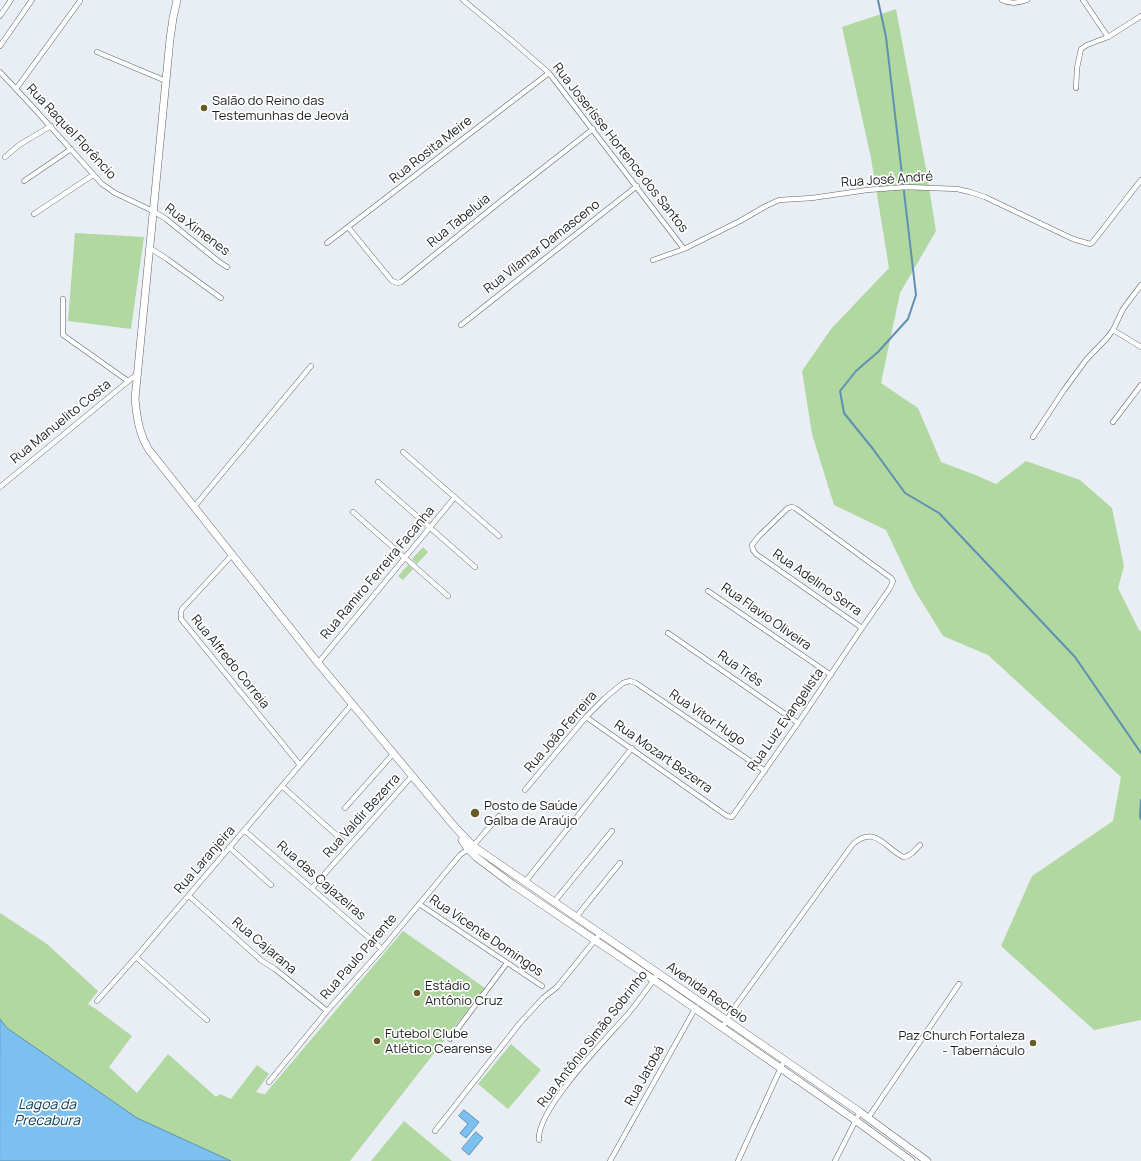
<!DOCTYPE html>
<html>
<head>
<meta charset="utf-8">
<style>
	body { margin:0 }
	canvas { display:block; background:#e8eef4 }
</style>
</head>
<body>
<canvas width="1141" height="1161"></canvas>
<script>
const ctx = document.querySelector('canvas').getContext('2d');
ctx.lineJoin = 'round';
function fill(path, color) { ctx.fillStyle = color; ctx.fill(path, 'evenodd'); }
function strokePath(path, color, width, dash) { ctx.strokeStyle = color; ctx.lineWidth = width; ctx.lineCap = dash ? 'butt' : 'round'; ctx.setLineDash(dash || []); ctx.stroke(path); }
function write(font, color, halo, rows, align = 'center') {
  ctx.font = font + ' Manrope,sans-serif'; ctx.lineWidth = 3.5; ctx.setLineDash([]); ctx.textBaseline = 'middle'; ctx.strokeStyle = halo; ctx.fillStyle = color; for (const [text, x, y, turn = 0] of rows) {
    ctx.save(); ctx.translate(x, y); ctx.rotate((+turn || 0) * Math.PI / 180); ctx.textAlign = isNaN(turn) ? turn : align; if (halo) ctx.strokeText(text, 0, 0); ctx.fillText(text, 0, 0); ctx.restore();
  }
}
const green = new Path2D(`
	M896,9L926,169L936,231L900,293L881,383L918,408L941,462L973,474L996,484L1026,461L1080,480L1112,508L1124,566L1118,588L1139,630L1141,631V1020L1094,1030L1001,946L1032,876L1113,821L1121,777L988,655L943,636L914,589L886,530L834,505L812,434L802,371L831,329L889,268L871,158L842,27Z
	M75,233L144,237L131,329L68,321Z
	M423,547L428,552L417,564L412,559Z
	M408,565L413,569L403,580L398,576Z
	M0,913L47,944L98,991L88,1004L96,1009L132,1036L109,1067L137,1093L168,1054L216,1097L220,1094L231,1099L257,1065L269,1074L256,1092L266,1095L265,1094L403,931L485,988L350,1161H231L137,1118L7,1028L0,1019Z
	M511,1044L541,1070L508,1109L478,1084Z
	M404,1121L452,1161H371Z`);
const water = new Path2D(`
	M0,1019L7,1028L137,1118L231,1161H0Z
	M464,1110L479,1122L466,1138L460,1133L468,1124L459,1116Z
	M476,1132L483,1138L469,1155L462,1149Z`);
const stream = new Path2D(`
	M878,0L886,37L916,295L908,319L878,352L856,371L840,391L844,413L873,449L905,493L939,513L1075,657L1141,753
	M1141,800L1140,816L1141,819`);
const minor = new Path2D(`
	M463,0L510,39L549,73L684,249
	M1002,0C1010,4 1019,3 1027,0
	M1083,0L1108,37
	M0,16L11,0
	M0,46L32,0
	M97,52L166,81
	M0,72L30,104L102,184L115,193L153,211L166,219L218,261L227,267
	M1076,88L1077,68L1081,49L1087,45L1108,37L1141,16
	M16,89L80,1
	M5,157L19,145L51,126
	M24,181L71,149
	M34,214L93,175
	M348,227L392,281L398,283L401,282L501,201L593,129
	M327,243L549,73
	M150,248L167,259L221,298
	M653,260L684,249L740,221L766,206L779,200L812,198L867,190L906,187L957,189L970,192L985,197L1073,239L1090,244L1092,243L1141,180
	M63,299V335L128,381
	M461,325L637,186
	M1113,330L1141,347
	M1113,422L1141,385
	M1033,437L1064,390L1086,360L1107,338L1113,330L1123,309L1141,285
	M403,452L499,536
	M378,482L475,567
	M0,487L137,374
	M194,507L311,366
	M353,512L448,596
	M232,555L182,609L181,612V619L300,765
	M708,591L831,675
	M668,633L798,723
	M318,663L455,497
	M586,717L727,816L732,817L798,723L862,628L756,554L753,550L752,545L759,536L788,508L792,507L795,508L891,578L893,581L890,588L862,628
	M282,786L342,840
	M525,790L586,717L605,698L623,683L630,681L636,683L765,771
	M345,808L393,754
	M245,831L382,949
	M473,846L499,816
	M230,848L271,885
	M525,882L632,748
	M312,888L412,776
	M189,896L262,961L275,969L327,1011
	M554,902L612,831
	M419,904L542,986
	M576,917L620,863
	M97,1001L136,957
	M207,1020L136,957L352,704
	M722,1028L734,1008L853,844C875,825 884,847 903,857C910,857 915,850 920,845
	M450,1039L507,963
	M269,1082L327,1011L382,949L460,855L468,849
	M868,1118L959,984
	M435,1131L520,1023L543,998L557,987L600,934
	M539,1140C536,1110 606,1039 627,1015C638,1002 648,988 658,974
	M610,1161L696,1007
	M738,1161L784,1061
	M835,1161L860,1112`);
const secondary = new Path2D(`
	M177,0L173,18L170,39L135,399C137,418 139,434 149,450L318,663L454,826L473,846L860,1112L927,1161
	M462,840L468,849L476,857L512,884L654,980L855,1120L911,1161`);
const markers = [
	[204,108,4,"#695b28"],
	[475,813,5,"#695b28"],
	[417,993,4,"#695b28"],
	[377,1041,4,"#695b28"],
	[1033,1043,4,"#695b28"]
];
const poiNames = [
	["Salão do Reino das",212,101],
	["Testemunhas de Jeová",212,116],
	["Posto de Saúde",484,806],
	["Galba de Araújo",484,821],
	["Estádio",425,986],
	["Antônio Cruz",425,1001],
	["Futebol Clube",385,1034],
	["Atlético Cearense",385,1049],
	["Paz Church Fortaleza",1025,1036,"right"],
	["- Tabernáculo",1025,1051,"right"]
];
const streetNames = [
	["Rua Raquel Florêncio",71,132,47],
	["Rua Joserísse Hortence dos Santos",620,148,52],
	["Rua Rosita Meire",431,150,-38],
	["Rua José André",887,180,-4],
	["Rua Tabeluia",459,221,-39],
	["Rua Ximenes",197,230,37],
	["Rua Vilamar Damasceno",542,247,-38],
	["Rua Manuelito Costa",61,422,-39],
	["Rua Ramiro Ferreira Facanha",378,573,-50],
	["Rua Adelino Serra",817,583,35],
	["Rua Flavio Oliveira",766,617,35],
	["Rua Alfredo Correia",230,662,51],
	["Rua Três",740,669,35],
	["Rua Vitor Hugo",707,718,34],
	["Rua Luiz Evangelista",786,720,-55],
	["Rua João Ferreira",561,732,-49],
	["Rua Mozart Bezerra",663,757,35],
	["Rua Valdir Bezerra",362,816,-48],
	["Rua Laranjeira",205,860,-49],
	["Rua das Cajazeiras",321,881,41],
	["Rua Vicente Domingos",486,936,34],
	["Rua Cajarana",264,946,40],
	["Rua Paulo Parente",359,957,-49],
	["Avenida Recreio",707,993,35],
	["Rua Antônio Simão Sobrinho",593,1039,-52],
	["Rua Jatobá",645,1076,-61]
];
const waterNames = [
	["Lagoa da",47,1105],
	["Precabura",47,1121]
];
fill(green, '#b0d8a0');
fill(water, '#7bc0ef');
strokePath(water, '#5f90b1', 1);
strokePath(stream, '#5f90b1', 2);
strokePath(minor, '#61666b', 5.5);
strokePath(secondary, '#61666b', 8);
strokePath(minor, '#fff', 4.5);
strokePath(secondary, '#fff', 7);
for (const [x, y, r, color] of markers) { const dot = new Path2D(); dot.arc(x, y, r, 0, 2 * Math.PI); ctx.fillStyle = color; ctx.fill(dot); strokePath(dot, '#fff', 1.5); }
write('13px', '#1d1f21', '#fff', poiNames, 'left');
write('13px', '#1d1f21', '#fff', streetNames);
write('italic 14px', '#003c5a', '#fff', waterNames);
</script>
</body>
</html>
